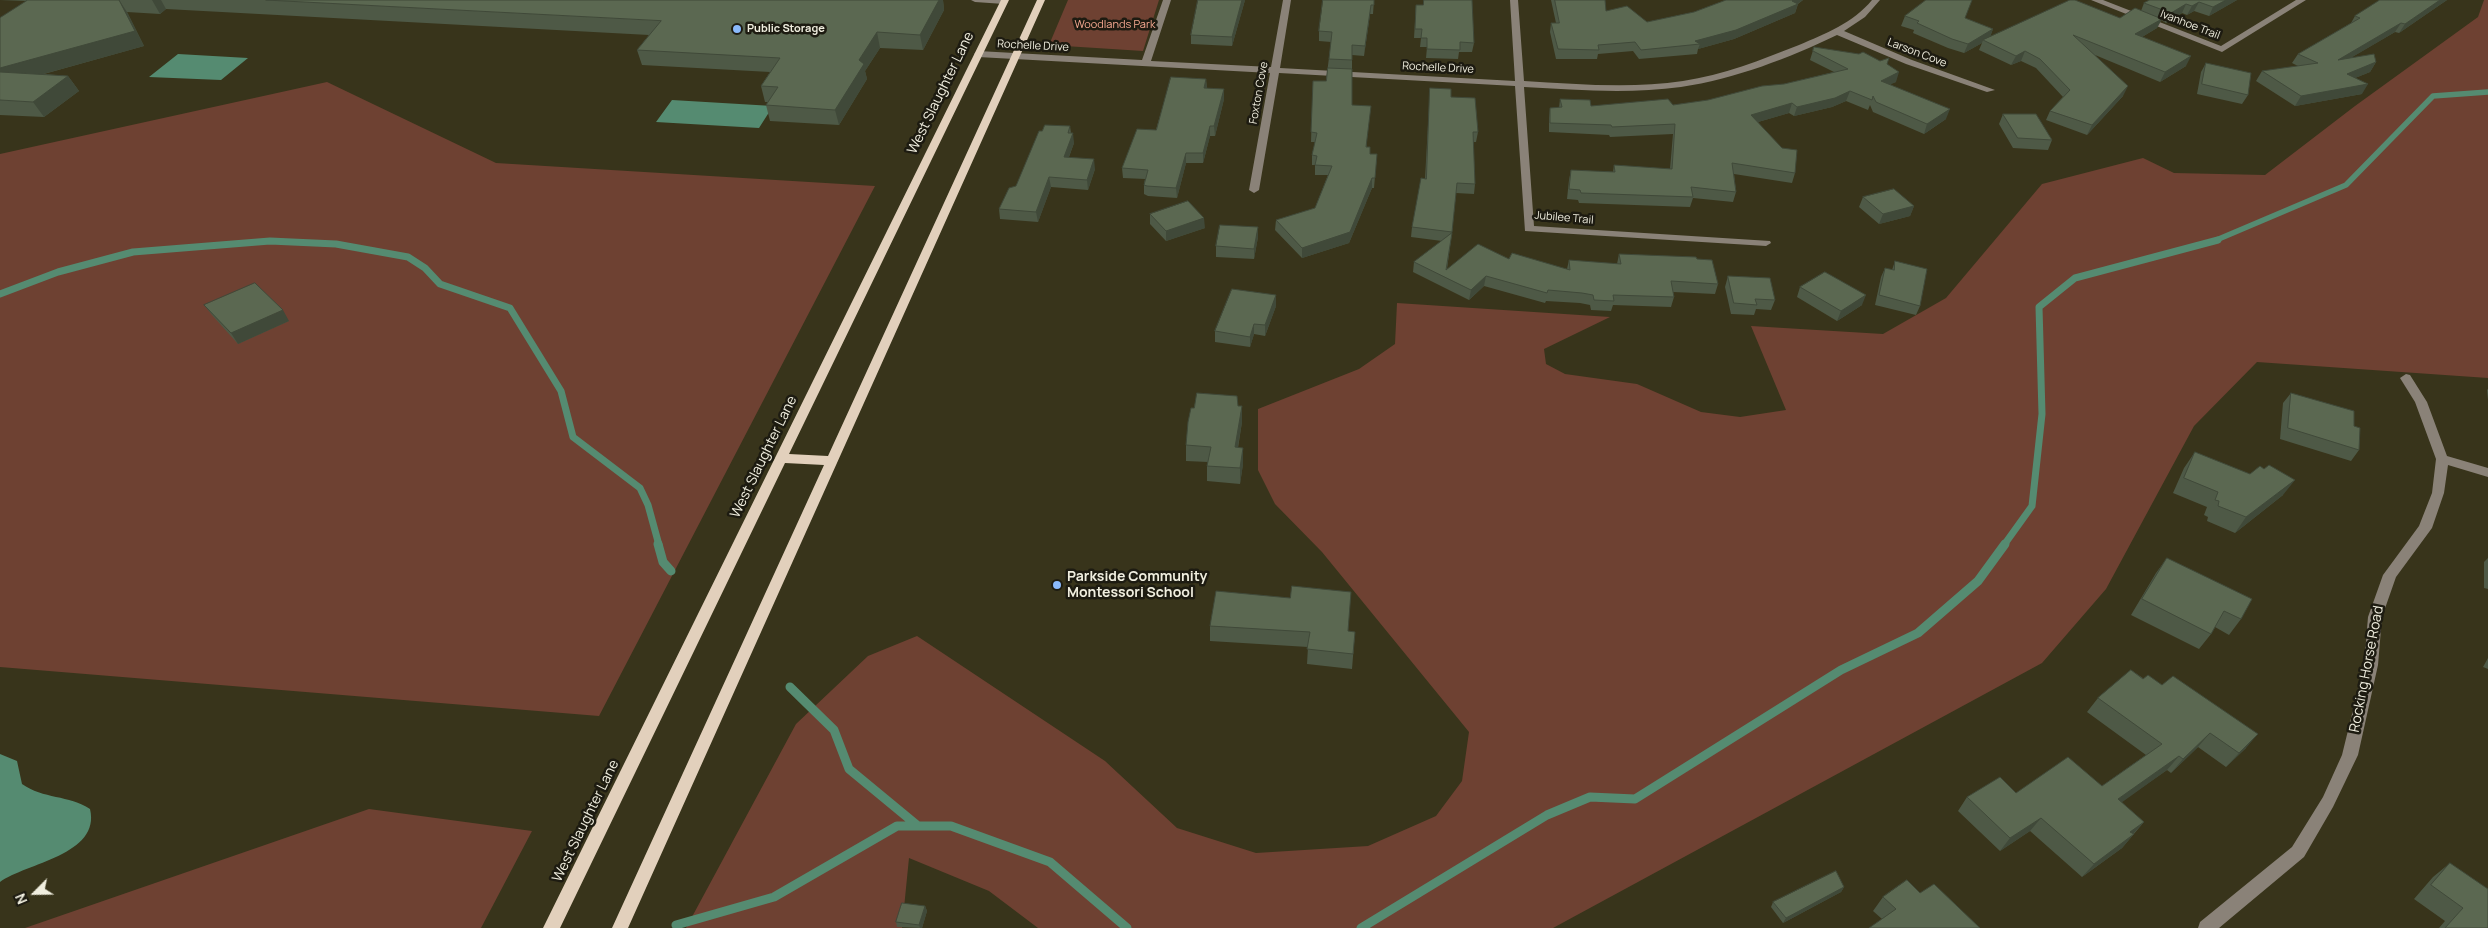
<!DOCTYPE html>
<html>
<head>
<meta charset="utf-8">
<style>
	body { margin:0 }
	#map { position:relative; width:2488px; height:928px; overflow:hidden; background:#38341b; font-family:Manrope,sans-serif }
	canvas { display:block }
	.north { position:absolute; left:10px; top:868px; width:50px; height:50px; -webkit-text-stroke:4px #1d1b11; paint-order:stroke; rotate:247deg; font-size:14px; font-weight:700; line-height:20px; text-align:center; color:#f0eedf }
	.north::after { content:''; display:block; margin:auto; width:18px; height:22px; background:#f0eedf; clip-path:polygon(50% 0,100% 100%,50% 72%,0 100%) }
</style>
</head>
<body>
<div id="map">
<canvas width="2488" height="928"></canvas>
<div class="north">N</div>
</div>
<script>
const ctx = document.querySelector('canvas').getContext('2d');
ctx.lineJoin = 'round';
function fill(path, color) { ctx.fillStyle = color; ctx.fill(path, 'evenodd'); }
function strokePath(path, color, width, dash) { ctx.strokeStyle = color; ctx.lineWidth = width; ctx.lineCap = dash ? 'butt' : 'round'; ctx.setLineDash(dash || []); ctx.stroke(path); }
function write(font, color, halo, rows, align = 'center') {
  ctx.font = font + ' Manrope,sans-serif'; ctx.lineWidth = 5; ctx.setLineDash([]); ctx.textBaseline = 'middle'; ctx.strokeStyle = halo; ctx.fillStyle = color; for (const [text, x, y, turn = 0] of rows) {
    ctx.save(); ctx.translate(x, y); ctx.rotate((+turn || 0) * Math.PI / 180); ctx.textAlign = isNaN(turn) ? turn : align; if (halo) ctx.strokeText(text, 0, 0); ctx.fillText(text, 0, 0); ctx.restore();
  }
}
const green = new Path2D(`
	M1068,0H1159L1143,51L1049,45Z
	M2484,0H2488V378L2257,362L2194,426L2106,589L2042,663L1553,928H1038L989,891L909,858L902,928H686L796,724L868,656L917,636L1105,761L1177,828L1256,853L1368,846L1436,816L1462,781L1469,732L1322,552L1275,504L1258,470V409L1359,369L1395,344L1397,303L1610,317L1544,349L1546,364L1565,374L1637,384L1701,412L1740,417L1786,410L1751,326L1883,334L1946,298L2042,184L2143,158L2174,173L2265,175L2355,106L2478,17Z
	M327,82L496,163L875,186L599,716L0,667V154Z
	M369,809L532,831L481,928H25Z`);
const water = new Path2D(`
	M178,54L248,58L221,80L149,77Z
	M672,100L773,106L759,128L656,122Z
	M0,754L17,761L22,784C43,799 69,795 90,809C101,855 26,863 0,882Z`);
const streamFar2 = new Path2D(`
	M265,241H279
	M2214,241L2346,185L2433,96L2488,92`);
const streamFar1 = new Path2D(`
	M0,294L58,272L133,252L270,241L336,244L408,257L425,268L440,284L510,308L561,391L573,437L640,488L648,505L659,545
	M2004,545L2032,506L2042,414L2039,307L2075,278L2218,240`);
const stream = new Path2D(`
	M658,544L663,562L671,571
	M790,687L834,730L849,769L918,826
	M676,925L774,897L897,826H951L1050,862L1127,928
	M1361,928L1547,815L1590,797L1635,799L1841,670L1918,633L1978,581L2005,544`);
const minor = new Path2D(`
	M971,0H1006L1008,2L1004,4L975,2Z
	M1163,0H1171L1151,61L1271,67L1283,0H1291L1280,68L1515,81L1510,0H1518L1524,81C1576,84 1631,89 1683,81C1723,75 1761,60 1799,45C1825,34 1853,23 1872,0H1880L1865,17L1844,31L1912,60L1995,90L1987,92L1906,64L1837,35C1789,58 1735,79 1681,87C1629,94 1576,90 1524,87L1534,226L1770,241L1771,243L1766,246L1525,231L1515,86L1279,73L1259,190L1254,193L1249,190L1270,73L978,57L974,54L978,51L1142,60Z
	M2091,0H2103L2221,46L2296,0H2306L2222,52Z
	M2406,374L2410,375L2427,402L2447,456L2488,468V477L2448,465L2444,493L2432,528L2396,577L2382,617L2378,665L2358,755L2333,807L2304,857L2219,928H2198L2200,922L2292,847L2323,797L2342,755L2364,665L2368,617L2383,575L2419,526L2432,493L2436,459L2415,402L2400,378Z`);
const major = new Path2D(`
	M1001,0H1009L789,454L828,456L1037,0H1045L628,928H612L824,465L785,463L560,928H543Z`);
const wall = new Path2D(`
	M0,0H943L944,10L923,50L880,48L865,71L867,79L839,125L770,121L766,105L768,102H765L761,86L770,72L642,65L637,50L649,35L166,9L160,14L127,12L144,46L44,74L68,76L79,91L44,117L0,115V18L26,1Z
	M1245,0L1232,46L1191,44V35Z
	M1374,0L1373,14H1370L1364,56L1352,55V105L1367,147L1370,154H1377L1374,188H1372L1349,243L1302,258L1275,230L1276,220L1315,208L1328,175H1315V165H1312V155L1315,142H1311L1313,81H1326L1331,42L1319,41V31Z
	M1551,0H1605L1606,11L1647,22L1694,12L1726,0H1803L1798,4L1795,13L1734,39L1698,49L1697,54L1639,59L1633,51L1598,54L1597,59H1556L1550,32L1551,23H1556Z
	M2150,0H2237L2209,16L2194,11L2187,15L2182,13L2166,23L2161,20L2157,28L2142,37L2186,66L2160,82L2095,55L2123,96L2087,135L2046,120L2050,111L2063,97L2036,68L2021,61L2011,65L1979,50L1982,43L1964,53L1948,48L1913,33L1914,30L1901,26L1905,16L1965,18L1993,29L1990,37L2120,18L2141,11L2144,3Z
	M2380,0H2447L2399,33L2395,32L2352,57L2376,62L2370,72L2355,78L2362,94L2295,106L2256,81L2262,71L2298,66L2292,63L2298,54L2351,23L2355,16Z
	M1416,5L1474,43L1472,52H1459L1458,59L1426,58L1427,47H1420L1421,38H1414Z
	M1814,47L1887,64L1896,82L1890,84L1946,119L1924,134L1873,112L1870,105L1868,110L1846,101L1832,107L1794,116L1789,113L1758,122L1795,173L1792,183L1734,174L1736,192L1733,202L1693,198L1690,207L1579,203L1578,200L1567,199L1569,180L1571,170L1613,172L1614,165L1670,169L1673,134L1610,137L1609,135L1549,132V118L1550,108H1559L1560,99L1591,106L1673,105L1708,100L1784,84L1834,72L1810,60Z
	M2206,63L2248,95L2242,104L2197,94L2201,72Z
	M1206,79L1207,88L1224,99L1215,136H1210L1203,163H1186L1177,198L1148,196L1144,194V185L1145,179L1123,178L1122,168L1156,130Z
	M1430,88L1451,97L1478,132L1476,142H1473L1475,184L1474,194L1456,193L1452,232L1447,269L1509,259L1567,269L1569,260L1617,264L1619,254L1697,259L1718,284L1715,294L1673,292L1674,297L1671,307L1613,305L1611,311L1591,310L1590,305L1580,303L1546,301L1545,303L1484,286L1469,300L1413,272L1414,262L1442,241L1411,237L1412,227L1425,179Z
	M2003,114L2052,140L2048,150L2013,148L1999,124Z
	M1070,126L1071,133L1074,143L1069,157L1095,169L1088,190L1051,187L1038,222L1000,219L999,209L1016,186L1042,131Z
	M1863,197L1914,206L1910,216L1879,224L1859,207Z
	M1150,214L1205,228L1166,241L1150,224Z
	M1258,237L1254,259L1216,257V246Z
	M1895,261L1920,306L1916,315L1875,305L1881,277L1885,268L1892,270Z
	M1728,276L1775,300L1771,310L1756,309L1754,315L1731,314L1725,287Z
	M1800,287L1862,305L1837,321L1797,297Z
	M204,305L289,321L238,344L212,315Z
	M1276,306L1265,336L1254,334L1250,347L1215,342V331Z
	M2488,389V400L2487,390Z
	M2291,393L2354,426L2359,450L2351,461L2280,439L2283,403Z
	M1238,406L1242,422L1238,448H1243V464L1240,484L1207,481V466L1208,462L1186,461V445Z
	M2195,452L2283,495L2235,533L2207,521L2208,517L2204,515L2207,507L2173,493L2184,468Z
	M2167,558L2241,619L2229,635L2215,627L2211,634L2199,649L2131,615L2156,573Z
	M2488,558V589L2484,588V562Z
	M1210,626L1355,632L1352,669L1307,664L1308,647L1210,641Z
	M2488,658V669L2483,667Z
	M2131,670L2246,748L2226,767L2198,747L2171,773L2167,770L2121,802L2144,822L2122,848L2082,877L2030,831L2000,851L1958,811L1967,797L2102,786L2146,755L2087,712L2098,698Z
	M2450,863L2488,928H2439L2445,921L2414,899L2433,877Z
	M1844,887L1841,892L1783,923L1771,907L1773,902Z
	M1920,893L1882,919L1873,911L1883,897Z
	M925,906L927,911L922,928L897,927L896,922Z`);
const shadedWall = new Path2D(`
	M119,0L127,12L144,46L0,86V68Z
	M152,0H161L166,9L160,14Z
	M936,0H943L944,10L923,50L920,35Z
	M1242,0H1245L1232,46V37Z
	M1793,0H1803L1797,4H1798L1795,13L1734,39L1698,49L1700,44L1695,41Z
	M2226,0H2237L2209,16L2213,7Z
	M2440,0H2447L2399,33L2405,24Z
	M2199,2L2194,11L2187,15L2192,6Z
	M2186,4L2182,13L2166,23L2171,13Z
	M1371,5L1370,14L1364,56L1365,46Z
	M2162,19L2157,28L2130,44L2135,34Z
	M2401,23L2395,32L2332,69L2338,60Z
	M1993,29L1989,39L1983,40L1982,43L1964,53L1968,44Z
	M877,32L880,48L865,71L867,79L839,125L835,110L859,60Z
	M2025,51L2021,61L2011,65L2016,56Z
	M2191,56L2186,66L2160,82L2165,72Z
	M2376,62L2370,72L2340,84L2347,74Z
	M1899,72L1896,82L1878,90L1881,81Z
	M68,76L79,91L44,117L33,102Z
	M1206,79L1207,89L1204,88Z
	M2368,84L2362,94L2295,106L2301,96Z
	M2128,86L2123,96L2087,135L2092,125Z
	M1224,89V99L1215,136L1214,126Z
	M1850,91L1846,101L1832,107L1794,116L1797,107Z
	M1792,103L1789,113L1748,125L1751,115Z
	M1950,109L1946,119L1924,134L1927,124Z
	M1210,126V136L1203,163V153Z
	M1073,133L1074,143L1065,167L1064,157Z
	M1186,153V163L1177,198L1176,188Z
	M1094,159L1095,169L1088,190L1087,180Z
	M1049,177L1051,187L1038,222L1036,212Z
	M1372,178V188L1349,243L1302,258V248Z
	M1914,206L1910,216L1879,224L1883,214Z
	M1204,218L1205,228L1166,241V231Z
	M1258,227V237L1254,259V249Z
	M1486,276L1484,286L1469,300L1471,290Z
	M1276,295V306L1265,336V325Z
	M1866,295L1862,305L1837,321L1841,311Z
	M283,310L289,321L238,344L231,333Z
	M1254,324V334L1250,347V337Z
	M1242,406V422L1235,463V447Z
	M1243,448V464L1240,484V468Z
	M2295,480L2283,495L2235,533L2246,517Z
	M2210,733L2198,747L2171,773L2183,759Z
	M2258,734L2246,748L2226,767L2239,753Z
	M2179,756L2167,770L2107,813L2118,799Z
	M2041,818L2030,831L2000,851L2010,838Z
	M2144,822L2132,835L2130,832Z
	M2134,834L2122,848L2082,877L2094,864Z
	M1844,887L1841,892L1783,923L1786,918Z
	M925,906L927,911L922,928H920L919,925Z`);
const building = new Path2D(`
	M28,0H119L135,31L0,68V18Z
	M266,0H939L920,35L877,32L859,60L864,64L835,110L766,105L778,87L761,86L780,58L637,50L661,21Z
	M1198,0H1242L1232,37L1191,35Z
	M1323,0H1374V5H1371L1365,46L1352,45V60L1329,59L1332,32L1319,31Z
	M1424,0H1472L1474,43L1460,42V50L1427,49V38H1421L1422,29H1415L1416,5H1423Z
	M1555,0H1605L1606,11L1627,6L1647,22L1694,12L1726,0H1793L1792,1L1798,4L1736,30L1695,41L1700,44L1641,50L1635,42L1598,45L1599,50L1558,49L1551,23H1559Z
	M1926,0H1972L1965,18L1993,29L1968,44L1952,39L1917,23L1919,21L1905,16Z
	M2070,0H2075L2120,18L2135,8L2162,19L2135,34L2191,56L2165,72L2073,35L2128,86L2092,125L2050,111L2070,90L2040,59L2025,51L2016,56L1983,40Z
	M2150,0H2226L2213,7L2199,2L2192,6L2186,4L2171,13L2144,3Z
	M2380,0H2440L2405,24L2401,23L2338,60L2374,54L2376,62L2347,74L2368,84L2301,96L2262,71L2318,63L2298,54L2360,18L2355,16Z
	M1814,47L1859,54L1863,52L1880,61L1889,58L1887,64L1899,72L1881,81L1950,109L1927,124L1876,102L1873,96L1872,100L1850,91L1835,98L1797,107L1792,103L1751,115L1782,148L1797,150L1795,173L1732,163L1736,192L1691,187L1693,197L1581,193L1580,190L1569,189L1571,170L1615,172L1614,165L1672,169L1675,124L1612,127L1611,125L1550,123V108L1562,107L1560,99L1590,100L1591,106L1668,99L1673,105L1708,100L1762,86L1784,84L1848,69L1813,51Z
	M2206,63L2251,73L2248,95L2202,84Z
	M1328,68L1352,69V105L1371,106L1366,147H1370V154H1377L1375,178H1372L1350,232L1302,248L1276,220L1315,208L1332,166L1315,165L1317,156L1312,155L1317,133L1311,132L1313,81H1326Z
	M0,72L68,76L33,102L0,100Z
	M1171,77L1206,79L1204,88L1224,89L1214,126H1210L1203,153H1186L1176,188L1147,186L1144,185L1148,170L1122,168L1137,129L1156,130Z
	M1430,88L1451,89V97L1475,98L1478,132H1473L1475,184L1457,183L1452,232L1412,227L1421,178L1426,179Z
	M2003,114H2036L2052,140L2018,138Z
	M1045,125L1070,126L1068,133H1073L1064,157L1094,159L1087,180L1049,177L1036,212L999,209L1009,188L1016,186L1039,131H1042Z
	M1894,189L1914,206L1883,214L1863,197Z
	M1188,201L1204,218L1166,231L1150,214Z
	M1220,225L1258,227L1254,249L1216,246Z
	M1452,233L1446,270L1478,244L1509,259L1512,253L1570,270L1569,260L1621,264L1619,254L1696,257L1697,259L1712,260L1718,284L1671,281L1674,297L1613,295L1614,301L1594,300L1593,295L1582,293L1548,290L1547,293L1486,276L1471,290L1414,262Z
	M1895,261L1927,269L1920,306L1879,295L1885,268L1894,270Z
	M1825,272L1866,295L1841,311L1800,287Z
	M1728,276L1770,278L1775,300L1755,299L1757,305L1734,303Z
	M255,283L283,310L231,333L204,305Z
	M1232,289L1276,295L1265,325L1254,324L1250,337L1215,331Z
	M1197,393L1237,396L1238,406H1242L1235,447L1243,448L1240,468L1207,466L1211,447L1186,445L1188,422L1191,408H1194Z
	M2291,393L2354,411V426L2360,428L2359,450L2288,428Z
	M2195,452L2250,474L2260,466L2264,469L2269,465L2295,480L2246,517L2218,506L2219,501L2215,500L2218,492L2184,478Z
	M2167,558L2252,599L2241,619L2224,611L2211,634L2142,599Z
	M1292,586L1351,592L1348,631L1355,632L1353,654L1307,649L1310,632L1210,626L1216,591L1290,598Z
	M2131,670L2143,679L2148,675L2162,685L2173,676L2258,734L2239,753L2210,733L2183,759L2179,756L2118,799L2144,822L2130,832L2134,834L2094,864L2041,818L2010,838L1967,797L2000,777L2016,793L2068,757L2102,786L2162,744L2098,698Z
	M2450,863L2488,889V928H2445L2463,908L2431,885Z
	M1836,871L1844,887L1786,918L1773,902Z
	M1907,880L1920,893L1934,884L1980,928H1869L1896,909L1883,897Z
	M902,903L925,906L919,925L896,922Z`);
const markers = [
	[737,29,5,"#8abafc"],
	[1057,585,5,"#8abafc"]
];
const farParknames = [
	["Woodlands Park",1115,25]
];
const farStreetnames = [
	["Ivanhoe Trail",2190,25,21],
	["Rochelle Drive",1033,46,3],
	["Larson Cove",1917,53,21],
	["Rochelle Drive",1438,68,3],
	["Foxton Cove",1259,93,-80],
	["Jubilee Trail",1564,218,5]
];
const farPoinames = [
	["Public Storage",747,29]
];
const streetNames = [
	["West Slaughter Lane",941,93,-64],
	["West Slaughter Lane",764,457,-64],
	["Rocking Horse Road",2367,669,-79],
	["West Slaughter Lane",586,821,-64]
];
const poiNames = [
	["Parkside Community",1067,577],
	["Montessori School",1067,593]
];
fill(green, '#6e4132');
fill(water, '#558b71');
strokePath(streamFar2, '#558b71', 5.5);
strokePath(streamFar1, '#558b71', 7);
strokePath(stream, '#558b71', 9);
fill(minor, '#8a8278');
fill(major, '#e2d0bc');
fill(wall, '#4e5946');
fill(shadedWall, '#404939');
fill(building, '#5b6851');
strokePath(building, '#404939', 1);
for (const [x, y, r, color] of markers) { const dot = new Path2D(); dot.arc(x, y, r, 0, 2 * Math.PI); ctx.fillStyle = color; ctx.fill(dot); strokePath(dot, '#1d1b11', 2); }
write('11px', '#f7a991', '#1d1b11', farParknames);
write('11px', '#f0eedf', '#1d1b11', farStreetnames);
write('bold 11px', '#f0eedf', '#1d1b11', farPoinames, 'left');
write('14px', '#f0eedf', '#1d1b11', streetNames);
write('bold 14px', '#f0eedf', '#1d1b11', poiNames, 'left');
</script>
</body>
</html>
